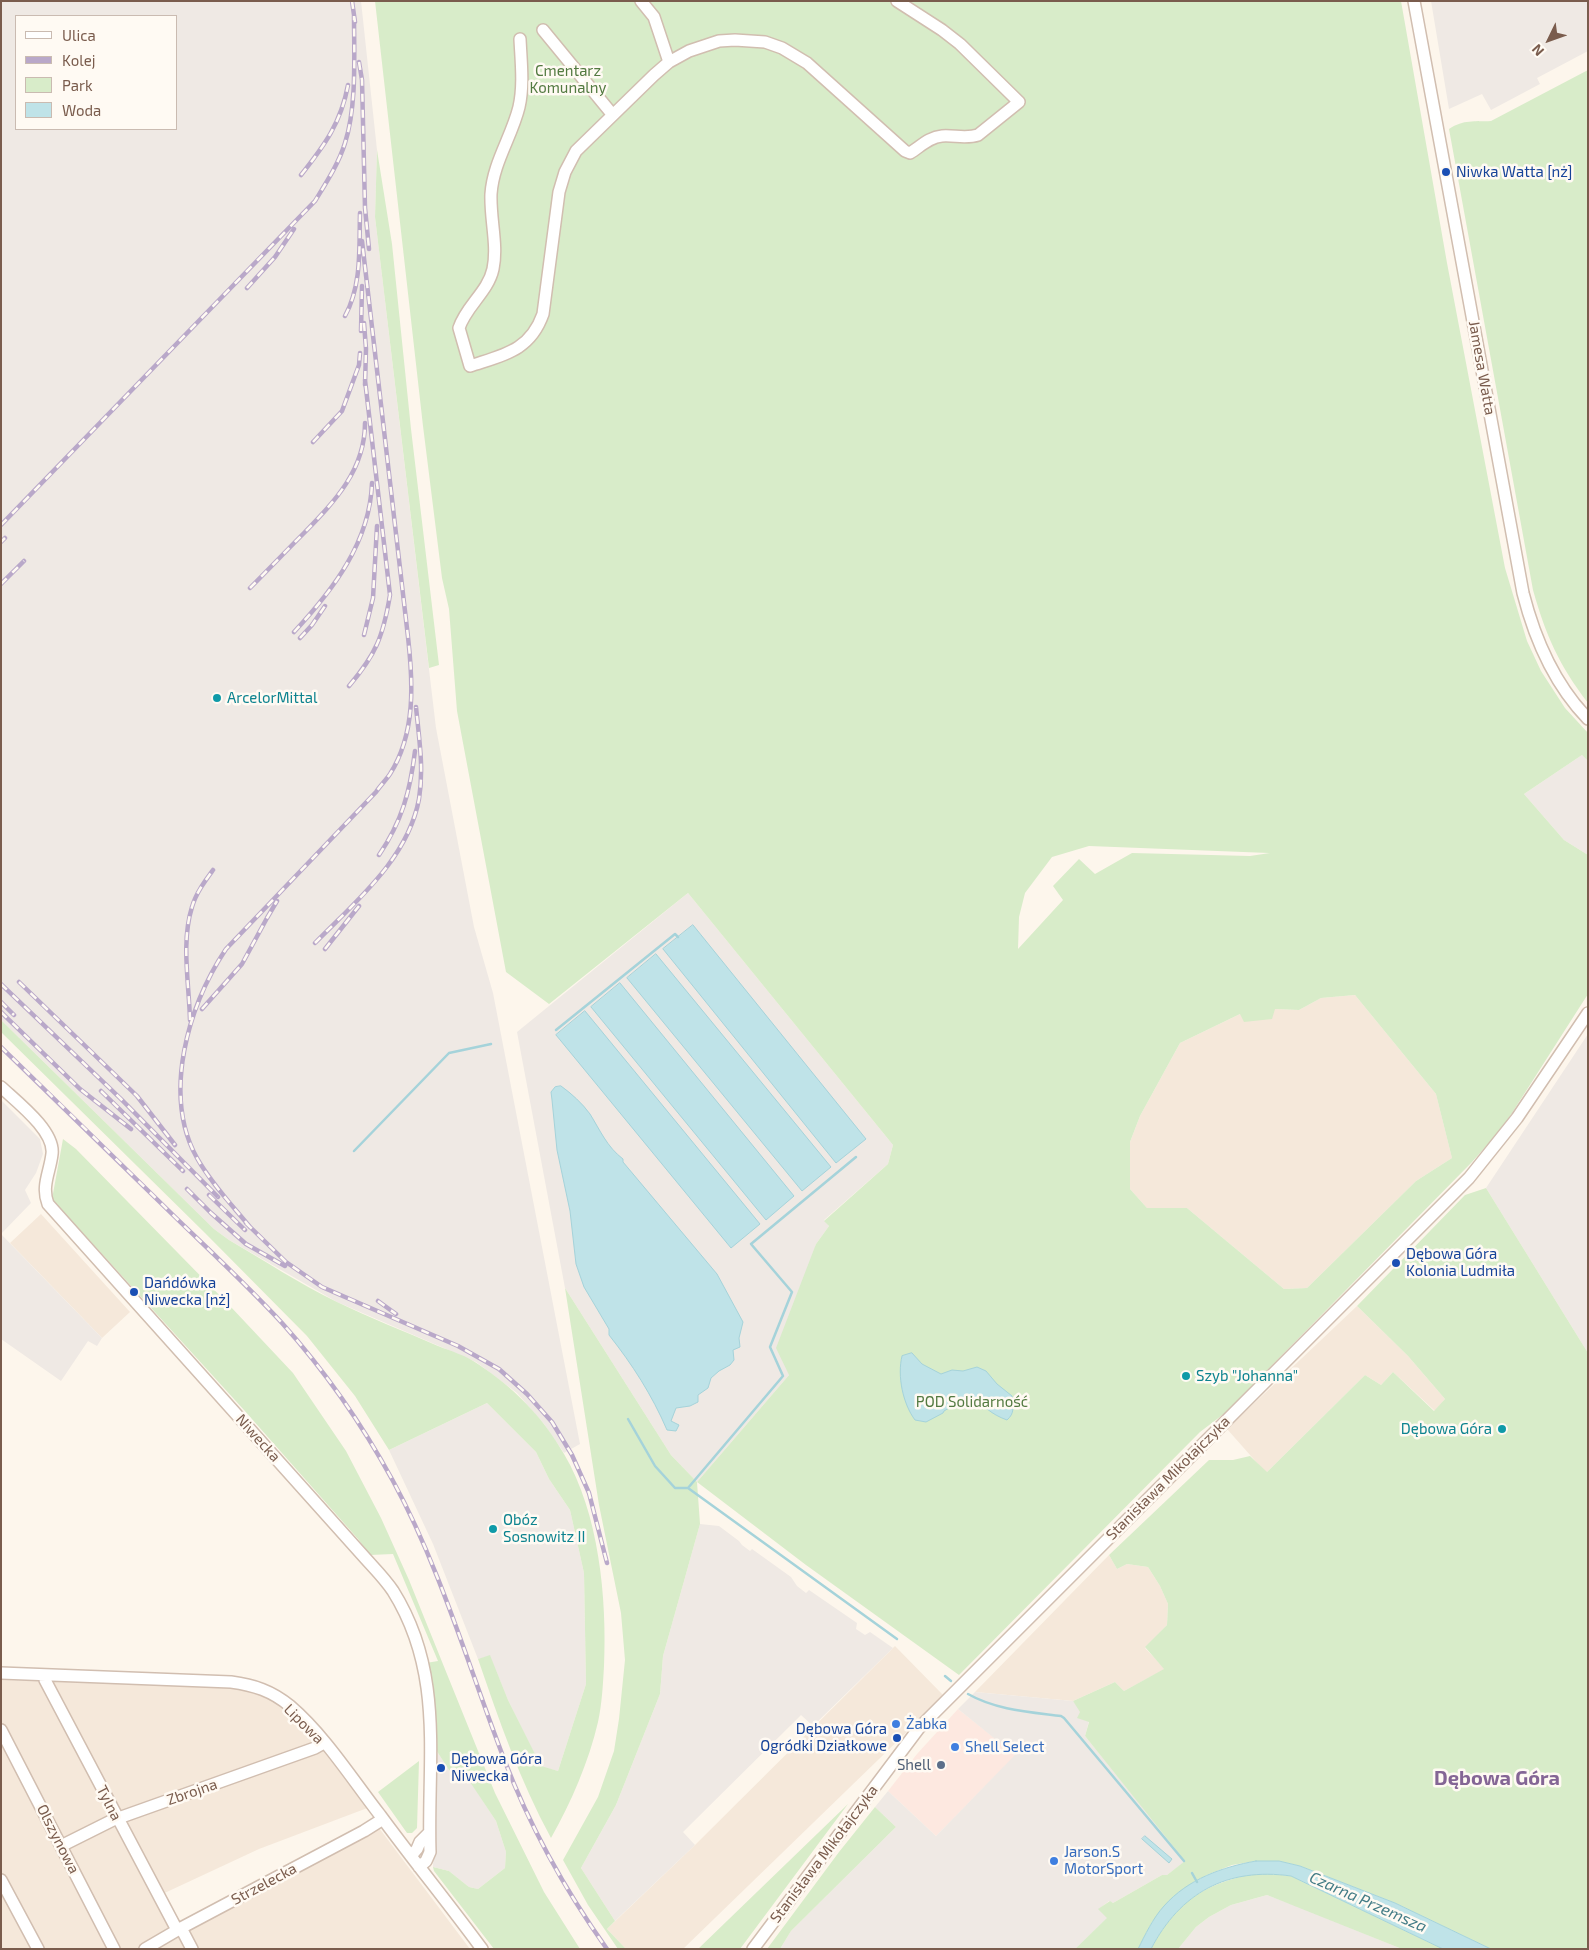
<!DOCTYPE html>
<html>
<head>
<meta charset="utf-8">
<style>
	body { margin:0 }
	#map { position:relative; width:1589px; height:1950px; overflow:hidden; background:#fdf6ec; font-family:"Exo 2",sans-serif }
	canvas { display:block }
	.frame { position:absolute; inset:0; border:2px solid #7a5c4d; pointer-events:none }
	.legend { position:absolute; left:15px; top:15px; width:162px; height:115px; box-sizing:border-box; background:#fffaf3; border:1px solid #cabbb1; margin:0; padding:6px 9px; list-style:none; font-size:15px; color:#7a5c4d }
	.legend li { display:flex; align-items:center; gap:10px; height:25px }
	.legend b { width:25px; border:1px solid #cabbb1 }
	.north { position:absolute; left:1524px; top:15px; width:50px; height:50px; -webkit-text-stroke:4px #fffaf3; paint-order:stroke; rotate:228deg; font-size:14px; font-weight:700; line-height:20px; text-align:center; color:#7a5c4d }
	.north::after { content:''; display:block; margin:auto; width:18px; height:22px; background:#7a5c4d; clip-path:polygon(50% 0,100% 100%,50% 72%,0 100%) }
</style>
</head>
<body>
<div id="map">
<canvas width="1589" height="1950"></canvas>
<div class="frame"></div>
<ul class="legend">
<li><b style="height:6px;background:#fff"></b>Ulica</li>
<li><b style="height:6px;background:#b9a8c9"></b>Kolej</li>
<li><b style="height:14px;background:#d8ecc9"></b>Park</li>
<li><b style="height:14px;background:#bfe3e8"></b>Woda</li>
</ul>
<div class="north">N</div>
</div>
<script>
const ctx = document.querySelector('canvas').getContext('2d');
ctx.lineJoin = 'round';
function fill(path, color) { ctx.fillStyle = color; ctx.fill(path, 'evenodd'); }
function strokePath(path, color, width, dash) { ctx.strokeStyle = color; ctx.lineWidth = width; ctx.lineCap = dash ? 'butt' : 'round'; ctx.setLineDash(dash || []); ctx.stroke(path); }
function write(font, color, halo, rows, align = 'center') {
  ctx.font = font + ' "Exo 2",sans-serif'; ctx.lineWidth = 5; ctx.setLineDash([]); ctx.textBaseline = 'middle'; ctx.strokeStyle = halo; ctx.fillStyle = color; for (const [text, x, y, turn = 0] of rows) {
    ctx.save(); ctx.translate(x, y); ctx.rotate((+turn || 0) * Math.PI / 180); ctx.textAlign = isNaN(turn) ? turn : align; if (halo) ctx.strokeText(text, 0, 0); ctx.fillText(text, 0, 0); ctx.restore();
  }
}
const residential = new Path2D(`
	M1355,995L1436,1094L1452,1158L1416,1181L1307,1288L1284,1289L1187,1208H1147L1130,1189V1142L1140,1116L1180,1043L1240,1014L1275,1009L1299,1010L1321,998Z
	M41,1214L130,1312L102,1338L10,1243Z
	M1357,1306L1408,1356L1445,1399L1435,1411L1393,1372L1381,1385L1365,1375L1266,1473L1227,1429Z
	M1109,1555L1117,1569L1127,1564L1148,1567L1160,1586L1168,1604L1167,1625L1145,1648L1165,1669L1124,1691L1115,1682L1073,1701L975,1692Z
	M895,1646L944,1696L683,1949H626L607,1929L695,1845Z
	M1,1680L229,1685L270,1696L299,1718L370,1807L259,1849L156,1897L177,1934L379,1828L470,1949H1Z`);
const commercial = new Path2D(`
	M958,1709L1016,1755L936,1836L888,1791L917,1754Z`);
const industrial = new Path2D(`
	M1,1H361L377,150L375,217L436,728L474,927L493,993L580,1444L564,1453L544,1424L517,1393L476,1362L337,1302L229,1240L214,1229L1,1020ZM16,16H176V129H16Z
	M1431,1H1588V51L1537,78L1540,84L1491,110L1482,94L1449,109Z
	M1582,755L1588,761V855L1564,840L1524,794Z
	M688,893L893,1145L888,1164L824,1220L829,1226L816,1244L789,1375L697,1482L671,1455L565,1288L517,1032Z
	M1588,1034V1353L1486,1188Z
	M1,1100L40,1139L43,1154L36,1173L25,1190L31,1203L1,1234L102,1338L97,1346L88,1341L61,1381L1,1339Z
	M487,1403L536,1452L549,1479L570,1510L584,1573L586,1684L558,1771L541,1767L508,1700L490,1656L478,1659L433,1544L389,1450Z
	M700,1524L719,1526L739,1541L742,1545L750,1551L752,1549L791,1577L797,1586L806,1593L809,1590L857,1623L856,1629L865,1635L870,1632L893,1648L813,1726L801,1715L791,1725L683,1832L695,1845L615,1921L581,1868L616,1805L660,1694L663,1656Z
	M975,1692L1073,1701L1089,1721L1085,1736L1186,1861L1167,1875H1162L1113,1903L1109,1901L1099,1909L1108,1918L1075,1949H780L791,1931L896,1827L875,1807L888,1791L936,1836L1015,1755L958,1709Z
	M436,1750L451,1773L468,1778L496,1821L506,1852L505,1868L478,1889L469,1887L449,1871L433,1867Z
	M1267,1895L1301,1908L1402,1949H1178L1196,1927L1209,1917L1231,1905Z`);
const green = new Path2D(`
	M375,1H1401L1447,263L1505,568L1527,641L1541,671L1565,708L1588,733V761L1582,755L1524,794L1564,840L1588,855V994L1503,1127L1472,1162L1225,1413L1200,1432L959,1675L806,1565L697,1482L700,1524L663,1656L660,1694L616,1805L581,1868L615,1921L607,1929L626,1949H618L588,1905L563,1860L598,1797L614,1751L619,1719L625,1660L621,1613L599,1505L565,1288L671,1455L697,1482L789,1375L776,1348L816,1244L829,1226L824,1221L888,1164L893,1145L688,893L549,1004L506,972L457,711L449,609L442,578L423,426ZM1089,846L1269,853H1270L1250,856L1132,853L1095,874L1079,859L1053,886L1063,900L1018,949L1019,917L1025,893L1052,857ZM1355,995L1436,1094L1452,1158L1416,1181L1307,1288L1284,1289L1187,1208H1147L1130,1189V1142L1140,1116L1180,1043L1240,1014L1244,1022L1272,1019L1275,1009L1299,1010L1321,998Z
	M1588,70V703C1559,665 1546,636 1533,590L1449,129C1464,119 1474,122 1491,121Z
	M377,150L392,244L411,429L439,665L429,668L375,217Z
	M1,1020L214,1229L229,1240C265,1261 300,1284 337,1302C370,1318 404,1331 438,1346C451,1351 467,1356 478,1364C513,1387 543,1417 564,1454C599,1513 607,1598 604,1666C603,1684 602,1704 598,1722C589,1761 571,1803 551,1838C520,1781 499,1720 478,1659L490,1655L508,1700L541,1766L558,1771L586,1684L584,1573L570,1510L549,1479L536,1452L487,1403L389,1450L355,1396L307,1336L205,1233L1,1032Z
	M63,1139L76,1149L230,1306L293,1373L346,1451L381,1518L409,1580L495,1793L544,1892L580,1949H494L434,1871L433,1867L449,1871L469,1887L478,1889L505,1868L506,1852L496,1821L468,1779L451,1773L436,1750L426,1663L438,1661L393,1554L370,1555L358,1539L244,1410L52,1199Z
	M1486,1188L1588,1353V1949H1491L1395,1903L1300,1866L1279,1861H1256L1232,1865L1209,1874L1192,1883L1152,1922L1138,1949H1075L1107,1918L1098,1909L1110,1901L1113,1903L1162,1875H1167L1185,1861L1085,1736L1089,1722L1077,1718L1080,1712L1073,1701L1115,1682L1124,1691L1164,1669L1145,1647L1167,1625L1168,1604L1160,1586L1148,1567L1127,1564L1117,1569L1109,1555L1209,1460H1233L1250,1456L1267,1472L1365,1375L1381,1385L1393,1372L1434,1411L1445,1399L1408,1356L1357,1306L1465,1195Z
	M419,1761L417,1828L412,1833H407L378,1792Z
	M848,1804L740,1949H698Z
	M875,1807L896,1827L791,1931L780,1949H767L839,1852Z
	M1253,1874H1272L1291,1876L1443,1949H1402L1267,1895L1231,1905L1209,1917L1196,1927L1178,1949H1151C1175,1903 1203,1884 1253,1874Z`);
const water = new Path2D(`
	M693,925L866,1139L836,1163L663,949Z
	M656,954L831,1167L802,1191L627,978Z
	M620,983L794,1196L766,1220L591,1007Z
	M585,1011L760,1224L731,1248L556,1035Z
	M561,1086C572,1094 582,1103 590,1114C600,1130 607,1147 623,1159V1162L717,1274L743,1322L739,1338L740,1347L733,1350L734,1360L730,1365L719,1371L711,1378L708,1388L698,1395V1402L690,1406L676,1408L671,1421L679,1425L676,1431L667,1430C652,1395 632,1364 609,1335V1329L584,1287L576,1264L570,1211L557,1150L552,1100L551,1092L555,1087Z
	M912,1353L922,1364L941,1374L952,1370L963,1371L977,1367L986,1371L997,1384L1012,1396C1013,1407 1015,1413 1007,1420C973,1408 984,1386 944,1411L943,1413L926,1422L915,1420C903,1404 897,1376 902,1356Z
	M1145,1836L1172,1859L1169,1863L1142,1839Z
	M1256,1861H1279L1300,1866L1395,1903L1491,1949H1443L1291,1876C1227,1867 1180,1893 1151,1949H1138C1145,1935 1153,1918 1164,1906C1188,1879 1222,1867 1256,1861Z`);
const stream = new Path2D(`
	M556,1030L675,934L678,937
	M354,1151L449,1053L491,1044
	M628,1419L655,1466L675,1488H688L897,1639
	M688,1488L783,1376L770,1347L792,1292L751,1244L856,1157
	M945,1676L951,1681
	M968,1694C996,1710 1030,1712 1061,1716L1064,1718L1184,1861
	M1192,1873L1197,1882`);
const minor = new Path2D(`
	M641,1L654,17L669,62
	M1414,1L1523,593C1535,640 1554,684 1588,719
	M543,30L612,114
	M520,39C521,61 524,85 519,107C512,136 493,163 491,194C490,219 498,245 493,269C488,292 466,306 459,328L470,366C503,355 530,351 543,314L559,192L565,172L576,151L654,75L669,62L689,51L719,41L735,40L765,42L782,48L807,63L905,151L910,153C920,147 929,137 942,136C954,135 966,139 978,135L1019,102L960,44L942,30L897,1
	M1,1087C17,1102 55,1131 52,1154C50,1172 41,1186 48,1204L366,1559C375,1569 385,1579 393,1591C445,1674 427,1760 430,1852L426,1861L419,1867
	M1,1673L231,1682C254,1685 272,1691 290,1706C325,1736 352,1779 380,1815C413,1860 449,1904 482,1949
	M46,1675L45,1680L177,1930
	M1,1730L114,1949
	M61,1846L113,1820L315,1748L324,1743
	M411,1856L417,1849L420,1842L429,1833
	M1,1880L38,1949
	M181,1928L192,1949
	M145,1949L181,1928L364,1831L383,1819
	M753,1949L919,1728L1469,1178L1517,1118L1588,1013`);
const rail = new Path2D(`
	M352,1L355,22
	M359,62L362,80L365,208L369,249
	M301,175C324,146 341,123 348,85
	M247,288L275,257L294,229
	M345,316C362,285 359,248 360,213
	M364,323L366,349L365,385
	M361,331L362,286
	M313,442L342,411L359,365L360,353
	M1,525L315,201C326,183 339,163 345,143C357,106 354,54 354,16
	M1,542L5,538
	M1,584L24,561
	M250,588C268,570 286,551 304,533C335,501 365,470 365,423
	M294,632C333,590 370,542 372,483
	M364,635L373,598L377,526
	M300,638L312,625L325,606
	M349,686C376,654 383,637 390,595L365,380
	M379,855C402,821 410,792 415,751
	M315,943C355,902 408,859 419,799C424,768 419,738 416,707
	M325,949L359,906
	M19,982L137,1096L175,1145
	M1,984L121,1099L218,1197
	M1,1002L14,1015
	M202,1009L242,964L267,918L277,901
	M1,1012L80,1089L131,1129
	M190,1020C189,983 181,942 192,907C196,893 205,881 213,870
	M1,1047C58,1102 115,1158 172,1214C209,1250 247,1285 282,1323C325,1371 362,1424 393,1481C440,1567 469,1668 504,1759C530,1827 565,1890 607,1949
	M101,1091L183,1171
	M187,1189L211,1213L246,1244L285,1266
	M209,1195L245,1230
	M246,1223L286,1262L322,1287L458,1346L499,1369L527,1394L552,1422L572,1455L589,1493L607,1563
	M250,1227C232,1205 211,1183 197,1158C162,1095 188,1006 226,949L376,792C380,786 386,780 390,774C416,733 413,682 408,637L362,241
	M378,1301L396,1314`);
const markers = [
	[1446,172,5,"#1a4fb4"],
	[217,698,5,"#0f9aa8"],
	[1396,1263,5,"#1a4fb4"],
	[134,1292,5,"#1a4fb4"],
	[1186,1376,5,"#0f9aa8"],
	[1502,1429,5,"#0f9aa8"],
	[493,1529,5,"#0f9aa8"],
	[896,1724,5,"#3f7fe0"],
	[897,1738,5,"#1a4fb4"],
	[955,1747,5,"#3f7fe0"],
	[941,1765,5,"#5c6f8a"],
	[441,1768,5,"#1a4fb4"],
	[1054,1861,5,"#3f7fe0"]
];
const parkNames = [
	["Cmentarz",568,71],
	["Komunalny",568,88],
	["POD Solidarność",972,1402]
];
const transitNames = [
	["Niwka Watta [nż]",1456,172],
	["Dębowa Góra",1406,1254],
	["Kolonia Ludmiła",1406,1271],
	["Dańdówka",144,1283],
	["Niwecka [nż]",144,1300],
	["Dębowa Góra",887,1729,"right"],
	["Ogródki Działkowe",887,1746,"right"],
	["Dębowa Góra",451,1759],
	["Niwecka",451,1776]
];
const streetNames = [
	["Jamesa Watta",1482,368,80],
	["Niwecka",258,1438,48],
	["Stanisława Mikołajczyka",1168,1478,-45],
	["Lipowa",304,1724,45],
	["Zbrojna",192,1792,-19],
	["Tylna",109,1803,63],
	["Olszynowa",58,1839,63],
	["Stanisława Mikołajczyka",824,1854,-53],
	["Strzelecka",264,1884,-28]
];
const cultureNames = [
	["ArcelorMittal",227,698],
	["Szyb \"Johanna\"",1196,1376],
	["Dębowa Góra",1492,1429,"right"],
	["Obóz",503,1520],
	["Sosnowitz II",503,1537]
];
const shopNames = [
	["Żabka",906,1724],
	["Shell Select",965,1747],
	["Jarson.S",1064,1852],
	["MotorSport",1064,1869]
];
const serviceNames = [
	["Shell",931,1765]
];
const waterNames = [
	["Czarna Przemsza",1368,1902,24]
];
const districtNames = [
	["Dębowa Góra",1497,1778]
];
fill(residential, '#f5e8da');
fill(commercial, '#fde8e0');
fill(industrial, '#efe9e4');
fill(green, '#d8ecc9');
fill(water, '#bfe3e8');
strokePath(water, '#a5d3da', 1);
strokePath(stream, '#a5d3da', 2.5);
strokePath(minor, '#d1beb0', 14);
strokePath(minor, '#fff', 11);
strokePath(rail, '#b9a8c9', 4.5);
strokePath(rail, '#fffaf3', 2.5, [8]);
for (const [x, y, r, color] of markers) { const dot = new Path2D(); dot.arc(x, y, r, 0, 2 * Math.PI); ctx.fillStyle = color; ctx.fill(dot); strokePath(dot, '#fffaf3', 2); }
write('15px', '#537a41', '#fffaf3', parkNames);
write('15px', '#164399', '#fffaf3', transitNames, 'left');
write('15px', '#7a5c4d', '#fffaf3', streetNames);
write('15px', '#0d838f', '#fffaf3', cultureNames, 'left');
write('15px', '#366cbe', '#fffaf3', shopNames, 'left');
write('15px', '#4e5e75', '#fffaf3', serviceNames, 'right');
write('italic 16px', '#437c86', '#fffaf3', waterNames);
write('bold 20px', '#846695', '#fffaf3', districtNames);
</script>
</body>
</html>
